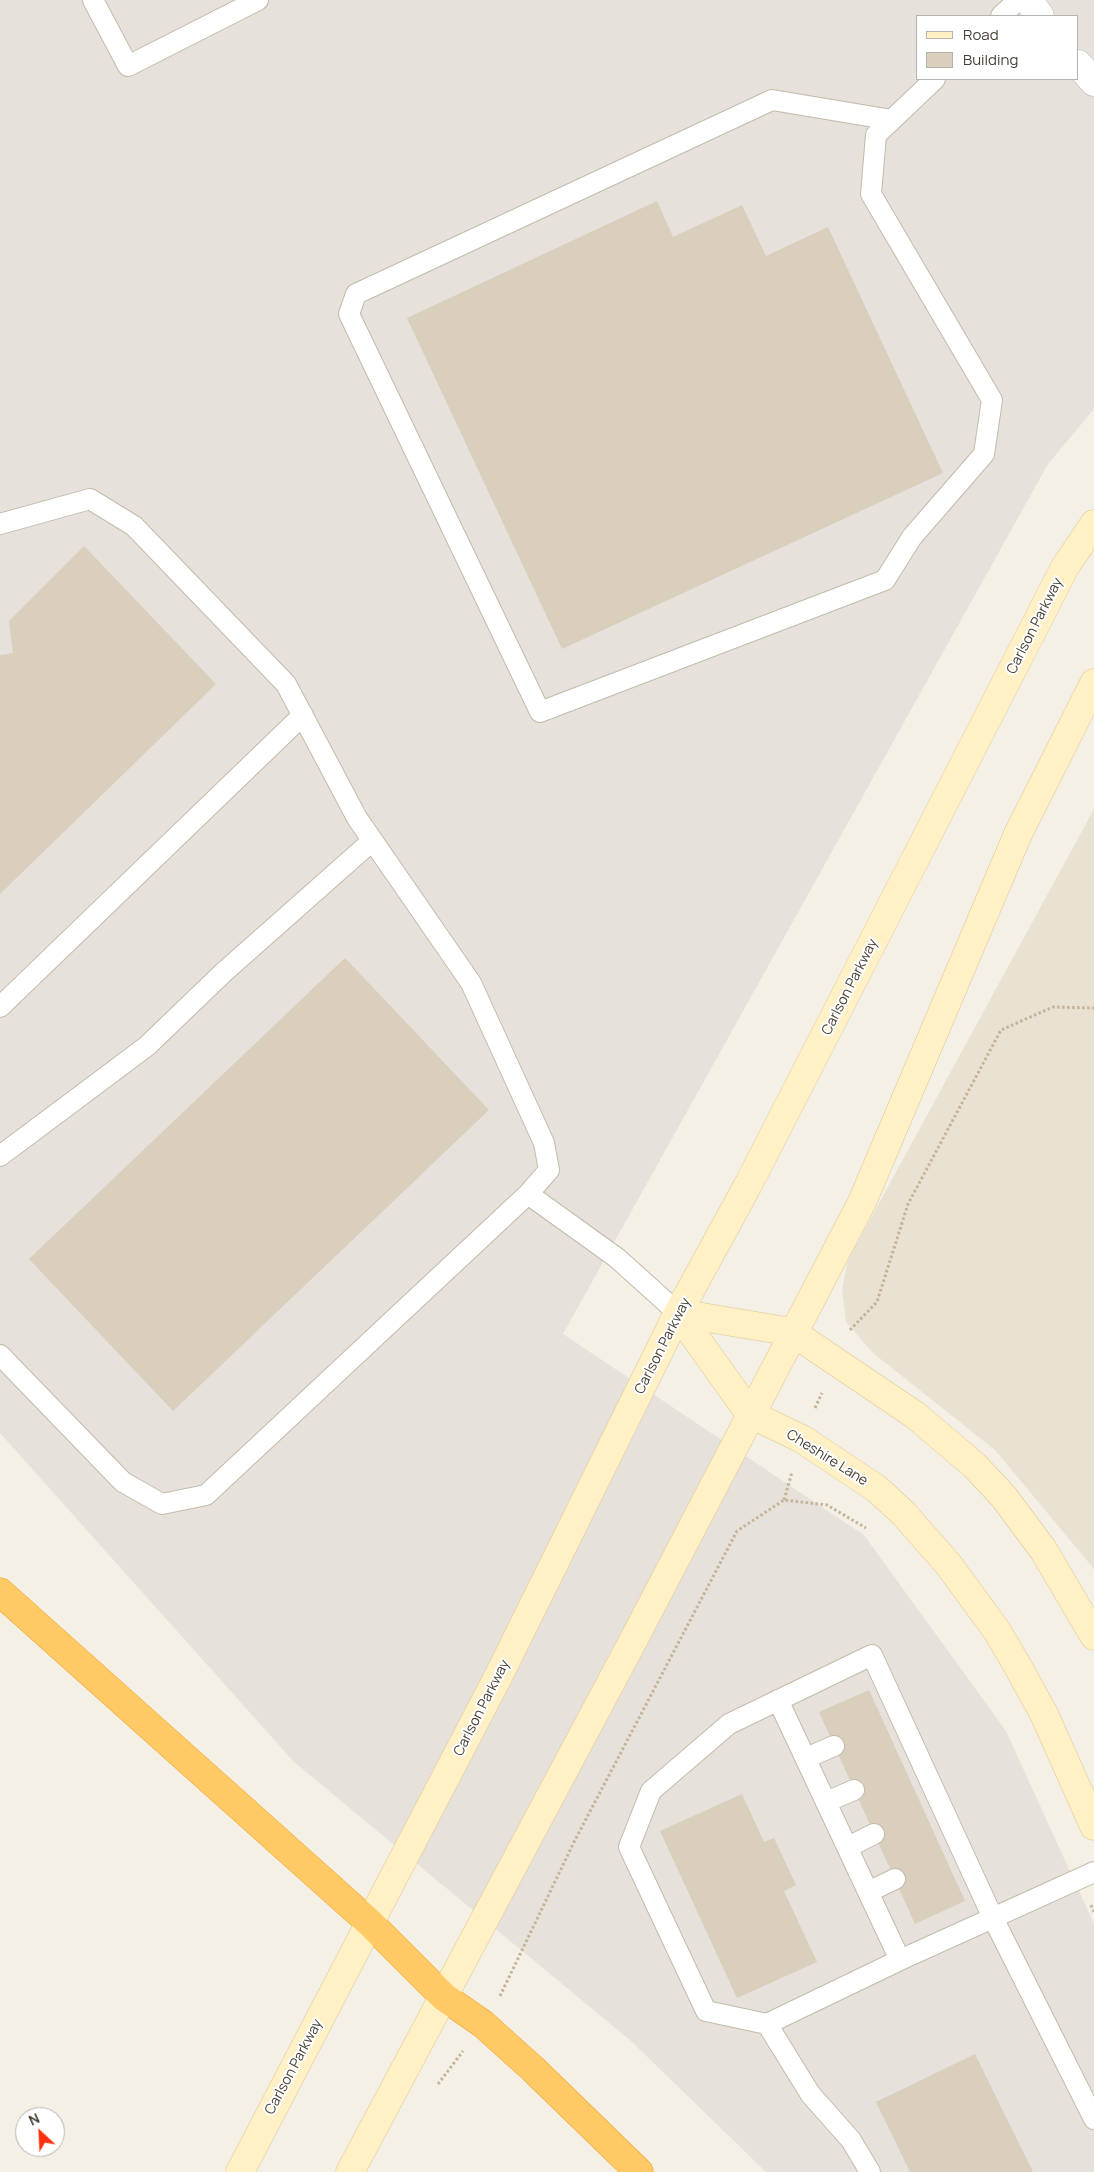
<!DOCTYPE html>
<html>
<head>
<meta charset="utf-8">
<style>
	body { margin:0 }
	#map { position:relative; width:1094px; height:2172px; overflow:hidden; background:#f4f0e6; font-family:Manrope,sans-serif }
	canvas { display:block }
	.legend { position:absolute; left:916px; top:15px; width:162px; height:65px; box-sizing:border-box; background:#fff; border:1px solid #b6b3ae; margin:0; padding:6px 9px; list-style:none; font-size:15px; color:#484034 }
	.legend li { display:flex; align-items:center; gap:10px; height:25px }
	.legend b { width:25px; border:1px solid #b6b3ae }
	.north { position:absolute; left:15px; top:2107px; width:50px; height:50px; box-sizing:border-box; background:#fff; border:1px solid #b6b3ae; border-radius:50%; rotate:335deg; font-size:14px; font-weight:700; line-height:20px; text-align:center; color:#484034 }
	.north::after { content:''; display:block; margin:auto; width:18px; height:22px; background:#ff3112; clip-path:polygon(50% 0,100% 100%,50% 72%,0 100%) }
</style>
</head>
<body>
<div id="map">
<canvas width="1094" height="2172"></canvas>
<ul class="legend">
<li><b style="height:6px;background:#fff0c5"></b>Road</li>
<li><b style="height:14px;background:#dacebd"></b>Building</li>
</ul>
<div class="north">N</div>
</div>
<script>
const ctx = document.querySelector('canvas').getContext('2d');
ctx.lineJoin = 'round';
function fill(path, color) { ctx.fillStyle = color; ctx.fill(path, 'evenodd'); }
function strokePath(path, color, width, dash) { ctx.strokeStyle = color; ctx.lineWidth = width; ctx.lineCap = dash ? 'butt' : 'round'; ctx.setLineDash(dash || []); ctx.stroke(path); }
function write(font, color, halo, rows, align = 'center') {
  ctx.font = font + ' Manrope,sans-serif'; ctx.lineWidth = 4; ctx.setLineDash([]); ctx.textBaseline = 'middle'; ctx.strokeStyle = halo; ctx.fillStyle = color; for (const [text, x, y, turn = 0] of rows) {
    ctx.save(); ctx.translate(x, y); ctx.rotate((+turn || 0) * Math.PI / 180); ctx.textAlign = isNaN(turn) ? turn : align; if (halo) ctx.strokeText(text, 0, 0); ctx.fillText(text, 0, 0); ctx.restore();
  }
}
const residential = new Path2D(`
	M1094,809V1569L995,1450L873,1353L846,1322L842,1289L848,1260Z`);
const industrial = new Path2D(`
	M0,0H1094V409L1048,464L563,1334L864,1535L1006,1731L1094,1924V2172H766L631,2041L294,1762L0,1433ZM918,16H1078V79H918Z`);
const building = new Path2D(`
	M657,201L673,237L742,205L766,256L828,227L943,473L562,649L407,318Z
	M84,546L216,684L0,894V655L13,653L9,621Z
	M345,958L489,1110L173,1411L29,1259Z
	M869,1690L965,1901L915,1924L819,1712Z
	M742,1794L764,1842L774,1838L796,1885L784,1891L817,1962L737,1998L660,1831Z
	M975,2054L1033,2172H910L876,2102Z`);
const path = new Path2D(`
	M850,1330L877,1302L908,1204L1001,1030L1053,1007L1094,1008
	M815,1408L822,1393
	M784,1500L792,1472
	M1091,1905L1094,1912
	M500,1996L574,1842L737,1531L784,1500L827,1505L866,1528
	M438,2084L463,2051`);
const lane = new Path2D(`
	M93,0L128,66L258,0
	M1001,16L1018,0
	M892,120L772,100L356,294L349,314L540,712L885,580L912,537L984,454L992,400L871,194L876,135L935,79
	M0,524L90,499L134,526L286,684L357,818L471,983L544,1143L549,1170L528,1194L206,1495L162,1504L123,1482L0,1355
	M0,1007L303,715
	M0,1156L147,1046L224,972L372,841
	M528,1194L617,1258L678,1313
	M778,1700L900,1960
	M806,1758L834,1746
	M826,1802L854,1790
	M848,1847L874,1834
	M1094,1872L900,1960L767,2024L706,2011L629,1847L651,1791L729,1724L872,1655L993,1918L1094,2119
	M868,1892L895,1879
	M767,2024L811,2095L851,2140L870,2172`);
const street = new Path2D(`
	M1028,0L1040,16
	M1078,64L1094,82`);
const secondary = new Path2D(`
	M678,1313L750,1414L802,1439L877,1489L903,1513L948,1564L997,1631L1017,1665L1044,1714L1094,1826
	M678,1313L792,1332L915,1415L974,1465L1004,1497L1044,1551L1094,1636
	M240,2172L500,1673L678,1313L749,1183L1065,567L1094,524
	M350,2172L635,1637L862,1202L1018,834L1094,683`);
const highway = new Path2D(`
	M0,1592L370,1923L444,1997L483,2024L533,2069L639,2172`);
const streetNames = [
	["Carlson Parkway",1035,626,-63],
	["Carlson Parkway",850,987,-63],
	["Carlson Parkway",663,1346,-63],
	["Cheshire Lane",827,1458,32],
	["Carlson Parkway",482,1708,-63],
	["Carlson Parkway",294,2067,-62]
];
fill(residential, '#e9e2d3');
fill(industrial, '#e7e1db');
fill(building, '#dacebd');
strokePath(lane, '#c4baaa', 22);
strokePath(street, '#c4baaa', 29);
strokePath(secondary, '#dcc793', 29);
strokePath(highway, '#eda028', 29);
strokePath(path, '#c4b397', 3, [2.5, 2.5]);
strokePath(lane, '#fff', 20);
strokePath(street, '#fff', 28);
strokePath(secondary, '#fff0c5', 28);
strokePath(highway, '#ffc966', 28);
write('14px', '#484034', '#fff', streetNames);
</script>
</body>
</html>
